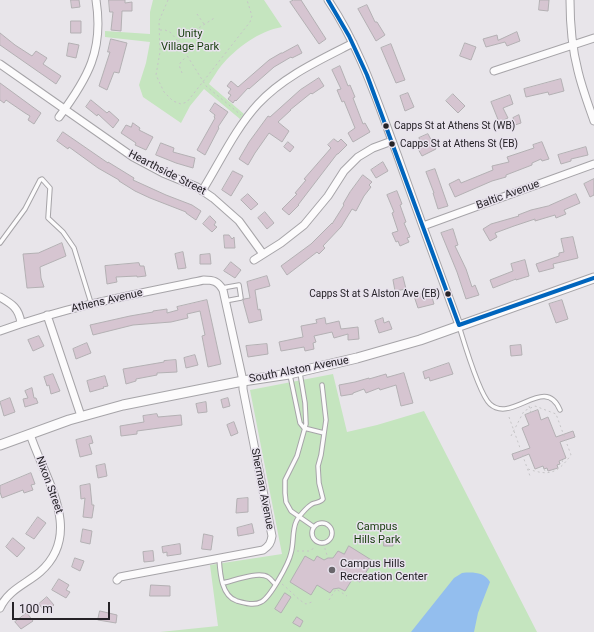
<!DOCTYPE html>
<html>
<head>
<meta charset="utf-8">
<style>
	body { margin:0 }
	#map { position:relative; width:594px; height:632px; overflow:hidden; background:#e8e5ea; font-family:Roboto,sans-serif }
	canvas { display:block }
	.scale { position:absolute; left:12px; top:602px; width:98px; height:18px; box-sizing:border-box; border:2px solid #252227; border-top:0; padding-left:5px; font-size:12px; line-height:14px; white-space:nowrap; color:#252227; -webkit-text-stroke:3px #e8e2ed; paint-order:stroke }
</style>
</head>
<body>
<div id="map">
<canvas width="594" height="632"></canvas>
<div class="scale">100 m</div>
</div>
<script>
const ctx = document.querySelector('canvas').getContext('2d');
ctx.lineJoin = 'round';
function fill(path, color) { ctx.fillStyle = color; ctx.fill(path, 'evenodd'); }
function strokePath(path, color, width, dash) { ctx.strokeStyle = color; ctx.lineWidth = width; ctx.lineCap = dash ? 'butt' : 'round'; ctx.setLineDash(dash || []); ctx.stroke(path); }
function write(font, color, halo, rows, align = 'center') {
  ctx.font = font + ' Roboto,sans-serif'; ctx.lineWidth = 3; ctx.setLineDash([]); ctx.textBaseline = 'middle'; ctx.strokeStyle = halo; ctx.fillStyle = color; for (const [text, x, y, turn = 0] of rows) {
    ctx.save(); ctx.translate(x, y); ctx.rotate((+turn || 0) * Math.PI / 180); ctx.textAlign = isNaN(turn) ? turn : align; if (halo) ctx.strokeText(text, 0, 0); ctx.fillText(text, 0, 0); ctx.restore();
  }
}
const green = new Path2D(`
	M153,0H264L282,27C259,31 236,48 221,66C217,71 213,78 209,84L244,114L240,119L204,89L190,106L181,123L143,97L139,85L146,63L150,42L105,37V31L150,34V12Z
	M333,374L347,432L377,425L424,411L537,632H160L218,626L210,565L282,554L250,390Z`);
const water = new Path2D(`
	M462,573C473,572 484,572 490,582L478,613L474,632H411L454,578Z`);
const building = new Path2D(`
	M71,0H79L80,7L72,8Z
	M109,0H125V3L132,2V11H122L121,31L111,30L113,12H110Z
	M294,0H301L326,39L319,44L290,2Z
	M540,0H549L548,11L539,10Z
	M367,5L375,22H377L385,35L376,41L358,9Z
	M71,21H81V33H71Z
	M517,32L520,41L507,46L505,42L486,47L483,39L497,35L498,40Z
	M0,33L15,45L32,56L36,51L47,58L43,64L61,76L56,84L0,45Z
	M111,39L127,43L119,73L114,72L107,90L99,86L110,52H108Z
	M69,43L79,45L76,58L67,56Z
	M465,43L476,47L471,60L460,56Z
	M391,44L405,80L396,83L381,48Z
	M298,45L302,53L292,58L291,57L274,67L249,89L248,88L236,101L235,100L233,103L228,99L231,95L228,93L231,89L227,86L231,81L238,87L269,60L281,53H282Z
	M340,66L348,86L350,85L355,97L353,98L363,124L365,123L370,132L353,142L348,133L355,128L344,101L342,102L337,90L341,89L332,70Z
	M319,78L324,86L312,94L311,93L290,110H291L278,122L289,131L282,142L269,133L255,153L248,165L239,159L249,142L268,116L270,117L300,90Z
	M561,79L564,91L549,95L548,92L526,97L524,89Z
	M0,83L41,113L34,124L28,120L30,116L25,113L6,100L4,103L0,100Z
	M408,93L414,107L405,111L400,96Z
	M453,94L465,106L458,113L446,101Z
	M510,95L513,104L503,108L508,118L499,122L491,102Z
	M91,100L107,113L109,111L119,120L113,128L98,114L97,116L86,107Z
	M215,103L228,112L218,127L219,128L205,155L197,150L215,118L214,117L215,115L210,111Z
	M519,115L521,123L515,125L513,118Z
	M133,123L140,128L139,130L153,137L146,150L135,145L136,143L121,133L126,125L131,127Z
	M63,132L108,163V162L134,178L133,180L166,195L192,205L201,211L196,220L186,213V212L150,198L135,191L119,181V180L98,168L69,147L68,149L57,141Z
	M428,134L436,149L422,156L417,147L422,144L419,138Z
	M334,139L338,142L341,139L347,145L338,154H337L298,205H299L289,215L282,209L297,194L295,193L306,180L304,179L331,148L328,145Z
	M288,142L294,147L290,152L284,147Z
	M542,142L549,159L542,161L541,159L532,163V165L506,175V177L492,181L455,197L449,184L459,179L461,183L493,170L492,166L509,162L507,157L534,148L533,145Z
	M161,143L174,148L173,152L195,158L193,168L176,163L156,155Z
	M586,147L588,155L571,159V161L561,164L558,155Z
	M383,162L388,171L376,178L371,170Z
	M435,169L448,206L438,209L433,193H434L426,172Z
	M233,171L243,176L231,196L222,190Z
	M363,175L372,182L369,185L371,187L364,196L356,211L352,209L341,227L323,246L325,248L319,254L317,252L287,275L281,266L311,244L332,223V224L344,205L343,204L350,192Z
	M594,179V195L590,197L584,184Z
	M397,191L402,204L400,205L406,222L404,223L410,237L407,238L409,242L400,246L398,241L396,242L392,233L398,231L392,213L394,212L387,195Z
	M248,194L258,204L251,210L241,200Z
	M576,194L580,203L564,210L566,214L556,218L555,215L535,221V219L514,226L495,233L497,237L490,241L483,229L491,224L519,216L518,215L531,210L548,206Z
	M265,212L274,223L267,229L258,218Z
	M210,216L216,222L214,225L217,227L212,232L203,224Z
	M453,229L458,245L455,246L466,269L472,287L475,285L479,295L466,299L457,272L441,233Z
	M224,235H229L232,239L234,237L235,248H225Z
	M573,237L578,258L553,264L554,268L539,272L536,264L559,256V253L564,252L561,239Z
	M62,243L66,256L40,267L41,278L44,287L27,288L23,254L38,253Z
	M183,252L186,268L178,269L175,254Z
	M210,254L211,264H200V255Z
	M525,260L529,276L516,280V279L493,288L490,280L513,271L511,264Z
	M231,262L241,270L235,278L224,271Z
	M139,263L140,266H144L146,276L137,277V276L116,277L117,282L107,284L105,266Z
	M267,276L270,286L255,290L258,310L260,309L262,320L249,323L243,301L244,299L250,298L247,282Z
	M403,277L406,289L395,291L393,280Z
	M425,293L426,296L431,294L434,304L418,308L414,296Z
	M207,300L221,364L208,367L202,336L205,335L200,311L187,314L188,318L171,322L133,325L93,335L90,325L130,316L153,312V311L167,309V313L178,310L177,307Z
	M562,300L568,319L556,323L549,304Z
	M325,318L326,324L339,321L341,329L358,327L359,339L348,340V334L334,338L332,332L314,336L316,342L313,343L314,349L305,351L304,347L281,351L279,342L303,337L301,326L317,323L316,320Z
	M383,318L384,323L389,321L392,329L379,333L375,321Z
	M39,336L44,346L33,351L28,340Z
	M87,343L91,353L76,359L73,349Z
	M267,344L268,354L248,357L246,346Z
	M521,345L522,355L511,356L510,346Z
	M195,355L198,365L186,368L184,358Z
	M176,360L177,372L157,373V375L136,379V381L126,384L123,369L164,362V361Z
	M449,363L453,374L430,381L429,377L425,379L423,372Z
	M404,373L413,403L401,406L396,385L380,390L379,388L366,393L364,389L353,393V394L341,396L339,385L355,382L369,378V379L386,374L387,377Z
	M53,374L60,391L51,394L49,385L47,386L44,377Z
	M105,376L108,386L103,387L104,388L90,392L87,381Z
	M32,388L34,398H36L38,403L25,407L23,399L28,398L25,391Z
	M10,398L15,412L4,416L0,402Z
	M228,398L230,406L223,408L221,400Z
	M206,402L207,412L198,413L196,404Z
	M538,410L541,420L548,417L556,437L573,431L575,437L560,442L566,458L559,461L560,464L557,465L558,468L548,471L547,468L544,469L543,466L535,469L529,454L514,460L512,454L530,448L522,428L529,425L525,415Z
	M157,414L158,417L181,415L182,425L137,431V434L121,436L120,426L144,422L143,416Z
	M234,422L238,433L231,436L227,425Z
	M91,436L93,443L89,444L92,454L80,457L76,440Z
	M105,464L107,476L98,478L96,466Z
	M31,473L35,484L31,485L33,490L24,493L23,490L2,498L0,492V486Z
	M90,484L92,505H94L92,518L83,517L85,498L81,499L80,486Z
	M248,498V512L236,513L237,499Z
	M38,517L46,523L34,539L26,534Z
	M252,524L254,533L238,536L237,528Z
	M83,529L92,531L90,544L81,542Z
	M204,534L213,536L211,550L202,549Z
	M13,538L25,548L17,557L6,547Z
	M384,540H393V546H384Z
	M180,544L181,554L167,556V552L163,553L162,547Z
	M349,546L373,561L360,582L353,578L345,591L339,588L333,589L330,593L317,585L311,595L290,582L305,556L314,561L317,556L324,560L328,558H333L338,551L344,554Z
	M153,551L154,561L144,562L143,552Z
	M75,558L84,561L80,571L72,567Z
	M59,579L69,585L66,590L70,592L66,598L52,590Z
	M151,585L170,586V596H150Z
	M285,593L291,597L281,613L275,609Z
	M47,597L54,605L45,612L39,604Z
	M100,611L117,615L116,623L98,620Z
	M27,613L33,621L21,629L15,622Z
	M297,617L303,621L300,627L293,623Z`);
const path = new Path2D(`
	M168,0L159,21L160,52L156,75L164,92L173,101L181,104L187,102L250,22L252,16L247,0
	M197,14L204,24
	M160,30H165L170,32L178,41L206,86L241,115
	M178,41L216,17
	M182,73L179,65L181,62L186,57
	M529,406L531,413
	M509,417L530,476
	M511,436L524,411L535,406L556,414
	M562,460L563,464
	M528,469C549,476 557,474 571,455L556,414
	M544,469L546,473
	M325,543V549L328,558
	M297,551H309L316,547
	M282,584C291,591 298,600 306,604L312,602
	M329,600L336,589L347,596`);
const service = new Path2D(`
	M0,243L25,209L40,180L42,179L50,188L48,218L63,232L74,248L91,303
	M222,288L239,285L241,298L225,301
	M459,326C464,342 479,394 490,404C512,424 545,374 560,410
	M300,373L305,403L306,424L297,456L285,480V493L286,502L291,511L314,527
	M290,375L300,423L304,428L324,433
	M312 533a10 10 0 1 1 20 0a10 10 0 1 1-20 0Z
	M219,558C220,572 221,596 237,601C244,603 254,606 261,602C270,598 289,563 291,553C294,543 292,531 296,522C298,517 307,507 312,504C316,502 320,503 323,499L319,483L318,466L321,455L326,420L322,385
	M223,583C233,581 258,571 268,577C271,579 273,582 275,584`);
const minor = new Path2D(`
	M328,0C360,47 377,101 397,154C417,211 438,268 459,325
	M570,0C570,24 572,48 578,71C582,88 588,104 594,121
	M0,64L133,157L163,173L197,187L213,198L239,221L263,254
	M494,71L594,38
	M59,117C88,78 104,50 96,0
	M202,191C220,162 235,129 258,104C284,76 320,60 353,43
	M423,226L594,164
	M254,260L281,243L304,225L328,196L344,171L358,157L373,148L392,141
	M0,297C12,304 19,308 21,323
	M47,315L81,416
	M0,331C66,307 135,294 204,280C213,280 218,281 223,290L243,381V389L272,536C271,543 269,546 263,550L125,576L120,577L117,580
	M0,608C8,590 26,584 40,572C85,532 44,478 30,434`);
const tertiary = new Path2D(`
	M0,445L69,420L123,405L243,381L289,374L357,358L420,340L594,278`);
const bus1 = new Path2D(`
	M328,0L349,36L367,75L459,325L594,278`);
const markers = [
	[386,126,3.5,"#252227"],
	[392,144,3.5,"#252227"],
	[448,294,3.5,"#252227"],
	[332,570,4,"#69666b"]
];
const busNames = [
	["Capps St at Athens St (WB)",394,126],
	["Capps St at Athens St (EB)",400,144],
	["Capps St at S Alston Ave (EB)",440,294,"right"]
];
const parkNames = [
	["Unity",190,34],
	["Village Park",190,47],
	["Campus",377,527],
	["Hills Park",377,540]
];
const streetNames = [
	["Hearthside Street",167,173,27],
	["Baltic Avenue",508,195,-20],
	["Athens Avenue",107,301,-13],
	["South Alston Avenue",299,370,-11],
	["Nixon Street",49,485,70],
	["Sherman Avenue",262,489,79]
];
const poiNames = [
	["Campus Hills",340,564],
	["Recreation Center",340,577]
];
fill(green, '#c5e5bf');
fill(water, '#93beee');
fill(building, '#d6c5d1');
strokePath(building, '#b3b0b3', 1);
strokePath(service, '#a6a4a8', 5.5);
strokePath(minor, '#a6a4a8', 9);
strokePath(tertiary, '#a6a4a8', 11);
strokePath(path, '#c6c5c7', 1, [2, 3]);
strokePath(service, '#fcfbfc', 3.5);
strokePath(minor, '#fcfbfc', 7);
strokePath(tertiary, '#fcfbfc', 9);
strokePath(bus1, '#0065bd', 4);
for (const [x, y, r, color] of markers) { const dot = new Path2D(); dot.arc(x, y, r, 0, 2 * Math.PI); ctx.fillStyle = color; ctx.fill(dot); strokePath(dot, '#e8e2ed', 1.5); }
write('10px', '#252227', '#e8e2ed', busNames, 'left');
write('11px', '#153c0b', '#e8e2ed', parkNames);
write('11px', '#252227', '#e8e2ed', streetNames);
write('11px', '#252227', '#e8e2ed', poiNames, 'left');
</script>
</body>
</html>
